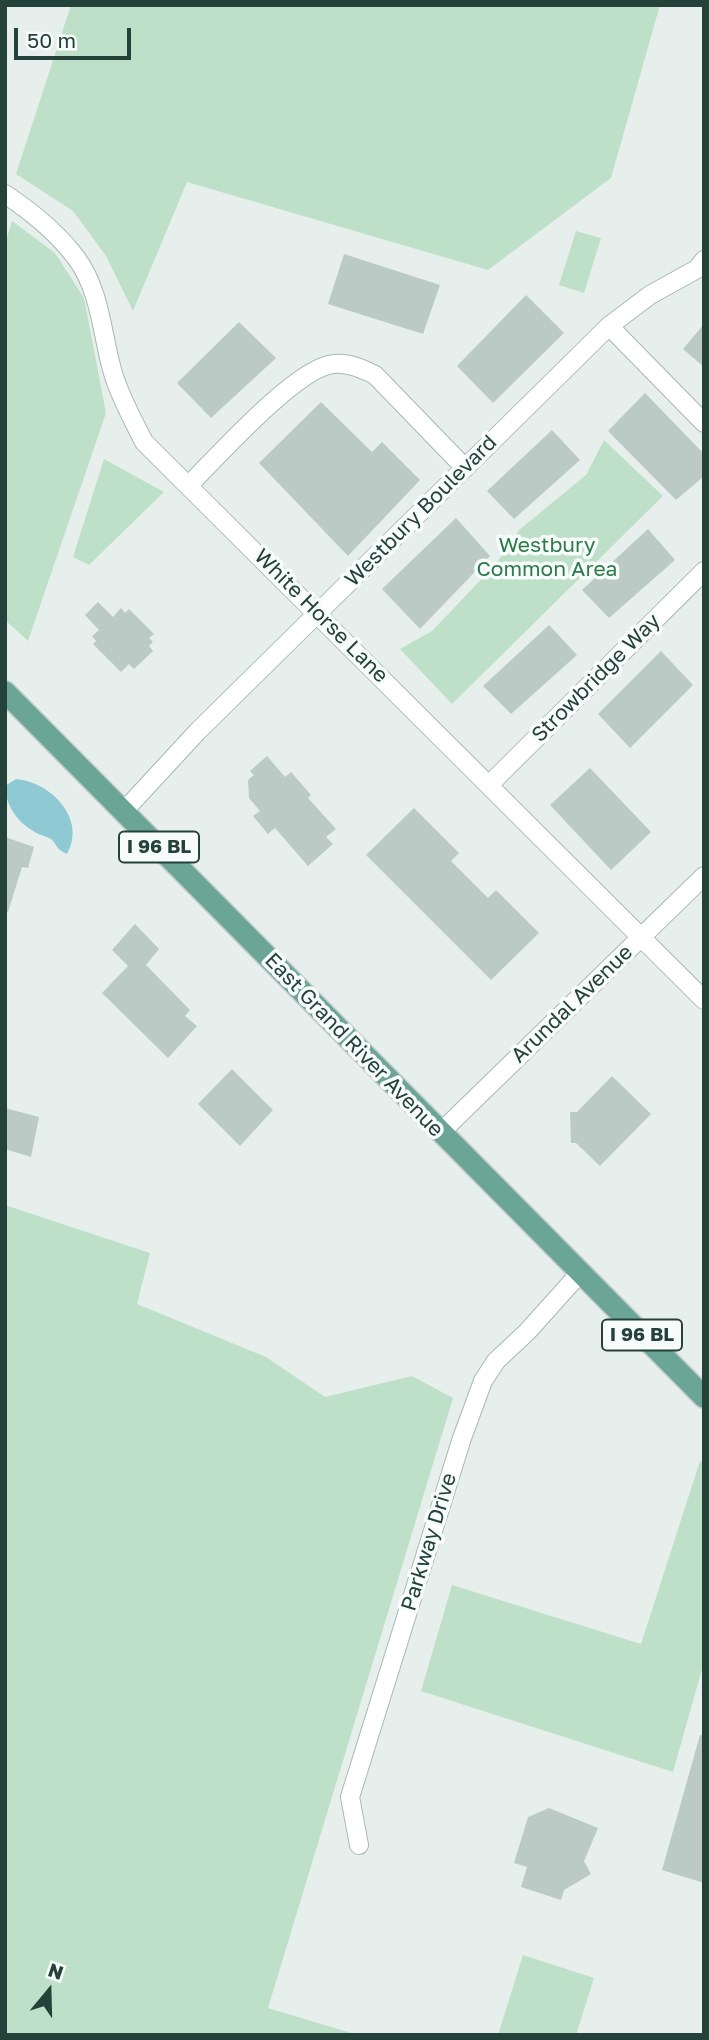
<!DOCTYPE html>
<html>
<head>
<meta charset="utf-8">
<style>
	body { margin:0 }
	#map { position:relative; width:709px; height:2040px; overflow:hidden; background:#e6efeb; font-family:"Golos Text",sans-serif }
	canvas { display:block }
	.frame { position:absolute; inset:0; border:7px solid #24423a; pointer-events:none }
	.north { position:absolute; left:14px; top:1956px; width:70px; height:70px; -webkit-text-stroke:5px #f7fbf9; paint-order:stroke; rotate:19deg; font-size:19px; font-weight:700; line-height:28px; text-align:center; color:#24423a }
	.north::after { content:''; display:block; margin:auto; width:24px; height:32px; background:#24423a; clip-path:polygon(50% 0,100% 100%,50% 72%,0 100%) }
	.scale { position:absolute; left:14px; top:28px; width:117px; height:32px; box-sizing:border-box; border:4px solid #24423a; border-top:0; padding-left:9px; font-size:21px; line-height:24px; white-space:nowrap; color:#24423a; -webkit-text-stroke:5px #f7fbf9; paint-order:stroke }
</style>
</head>
<body>
<div id="map">
<canvas width="709" height="2040"></canvas>
<div class="frame"></div>
<div class="north">N</div>
<div class="scale">50 m</div>
</div>
<script>
const ctx = document.querySelector('canvas').getContext('2d');
ctx.lineJoin = 'round';
function fill(path, color) { ctx.fillStyle = color; ctx.fill(path, 'evenodd'); }
function strokePath(path, color, width, dash) { ctx.strokeStyle = color; ctx.lineWidth = width; ctx.lineCap = dash ? 'butt' : 'round'; ctx.setLineDash(dash || []); ctx.stroke(path); }
function write(font, color, halo, rows, align = 'center') {
  ctx.font = font + ' "Golos Text",sans-serif'; ctx.lineWidth = 7; ctx.setLineDash([]); ctx.textBaseline = 'middle'; ctx.strokeStyle = halo; ctx.fillStyle = color; for (const [text, x, y, turn = 0] of rows) {
    ctx.save(); ctx.translate(x, y); ctx.rotate((+turn || 0) * Math.PI / 180); ctx.textAlign = isNaN(turn) ? turn : align; if (halo) ctx.strokeText(text, 0, 0); ctx.fillText(text, 0, 0); ctx.restore();
  }
}
const green = new Path2D(`
	M71,5H660L611,178L488,270L187,182L133,311L106,256L73,211L16,174Z
	M12,221L55,253L84,298L106,413L28,641L5,620V244Z
	M576,231L601,238L584,293L559,285Z
	M604,440L663,496L452,704L400,649L432,631L495,565L519,530L586,475Z
	M104,459L164,492L89,565L73,557Z
	M5,1205L150,1253L137,1304L266,1357L325,1397L412,1376L453,1398L268,2008L358,2035H5Z
	M700,1461L704,1464V1662L673,1772L421,1691L452,1585L641,1644Z
	M523,1955L594,1978L576,2035H498Z`);
const water = new Path2D(`
	M16,779C51,782 87,819 67,854C56,849 58,846 51,839C46,836 39,835 35,832C17,822 6,806 5,786Z`);
const building = new Path2D(`
	M344,254L440,285L423,334L328,304Z
	M526,295L564,333L493,403L457,366Z
	M239,322L276,358L211,418L177,383Z
	M704,324V367L683,349Z
	M645,393L704,454V476L676,500L608,431Z
	M321,402L372,452L382,442L420,480L348,556L259,463Z
	M552,430L580,460L514,519L487,491Z
	M456,518L490,556L420,629L382,589Z
	M648,529L675,560L609,618L582,590Z
	M98,602L113,617L121,608L125,613L129,609L154,634L149,638L153,642L149,646L153,651L134,669L129,664L121,672L93,644L96,641L92,636L99,630L85,615Z
	M549,625L577,655L511,714L483,686Z
	M661,651L693,685L630,748L598,714Z
	M267,756L285,777L291,772L311,795L308,798L336,829L326,837L333,844L308,866L275,828L268,834L253,816L260,811L249,798L248,780L254,775L250,771Z
	M590,768L651,832L611,870L550,805Z
	M414,808L459,853L451,861L488,898L496,890L539,933L491,980L366,855Z
	M5,837L34,847L28,868L22,867L8,912H5Z
	M135,924L159,949L146,965L190,1010L185,1016L197,1026L168,1058L102,993L128,966L112,950Z
	M232,1069L273,1110L240,1146L198,1104Z
	M612,1076L651,1114L600,1166L576,1143H571L570,1112H577Z
	M5,1108L39,1117L31,1157L5,1149Z
	M700,1735L704,1736V1883L662,1870Z
	M549,1808L598,1828L584,1861L591,1874L564,1890L561,1900L521,1887L527,1867L514,1863L528,1817Z`);
const minor = new Path2D(`
	M5,194C32,212 58,233 77,259C101,292 102,336 113,373C120,397 133,420 144,442L704,1000
	M609,326L704,423
	M189,485C216,458 298,366 334,364C348,362 363,369 375,375L465,468
	M489,785L704,571
	M124,811L197,732L609,326L650,295L697,269L704,260
	M440,1133L704,876
	M359,1845L350,1797L462,1438L483,1381L496,1361L527,1332L580,1273`);
const primary = new Path2D(`
	M5,692L704,1397`);
const shields = [
	[159,847,80],
	[642,1335,80]
];
const shieldNames = [
	["I 96 BL",159,847],
	["I 96 BL",642,1335]
];
const streetNames = [
	["Westbury Boulevard",421,511,-45],
	["White Horse Lane",321,616,45],
	["Strowbridge Way",596,678,-45],
	["Arundal Avenue",572,1004,-44],
	["East Grand River Avenue",354,1045,46],
	["Parkway Drive",429,1542,-73]
];
const parkNames = [
	["Westbury",547,545],
	["Common Area",547,569]
];
fill(green, '#bfe0c8');
fill(water, '#8ec9d4');
fill(building, '#bbcac4');
strokePath(minor, '#a8b8b2', 20);
strokePath(primary, '#c2cac8', 24);
strokePath(minor, '#fff', 18);
strokePath(primary, '#6aa596', 21);
for (const [x, y, w] of shields) { const box = new Path2D(); box.roundRect(x - w / 2, y - 15.5, w, 31, 5); ctx.fillStyle = '#f7fbf9'; ctx.fill(box); strokePath(box, '#24423a', 2); }
write('bold 19px', '#24423a', null, shieldNames);
write('21px', '#24423a', '#f7fbf9', streetNames);
write('21px', '#2d7a4b', '#f7fbf9', parkNames);
</script>
</body>
</html>
